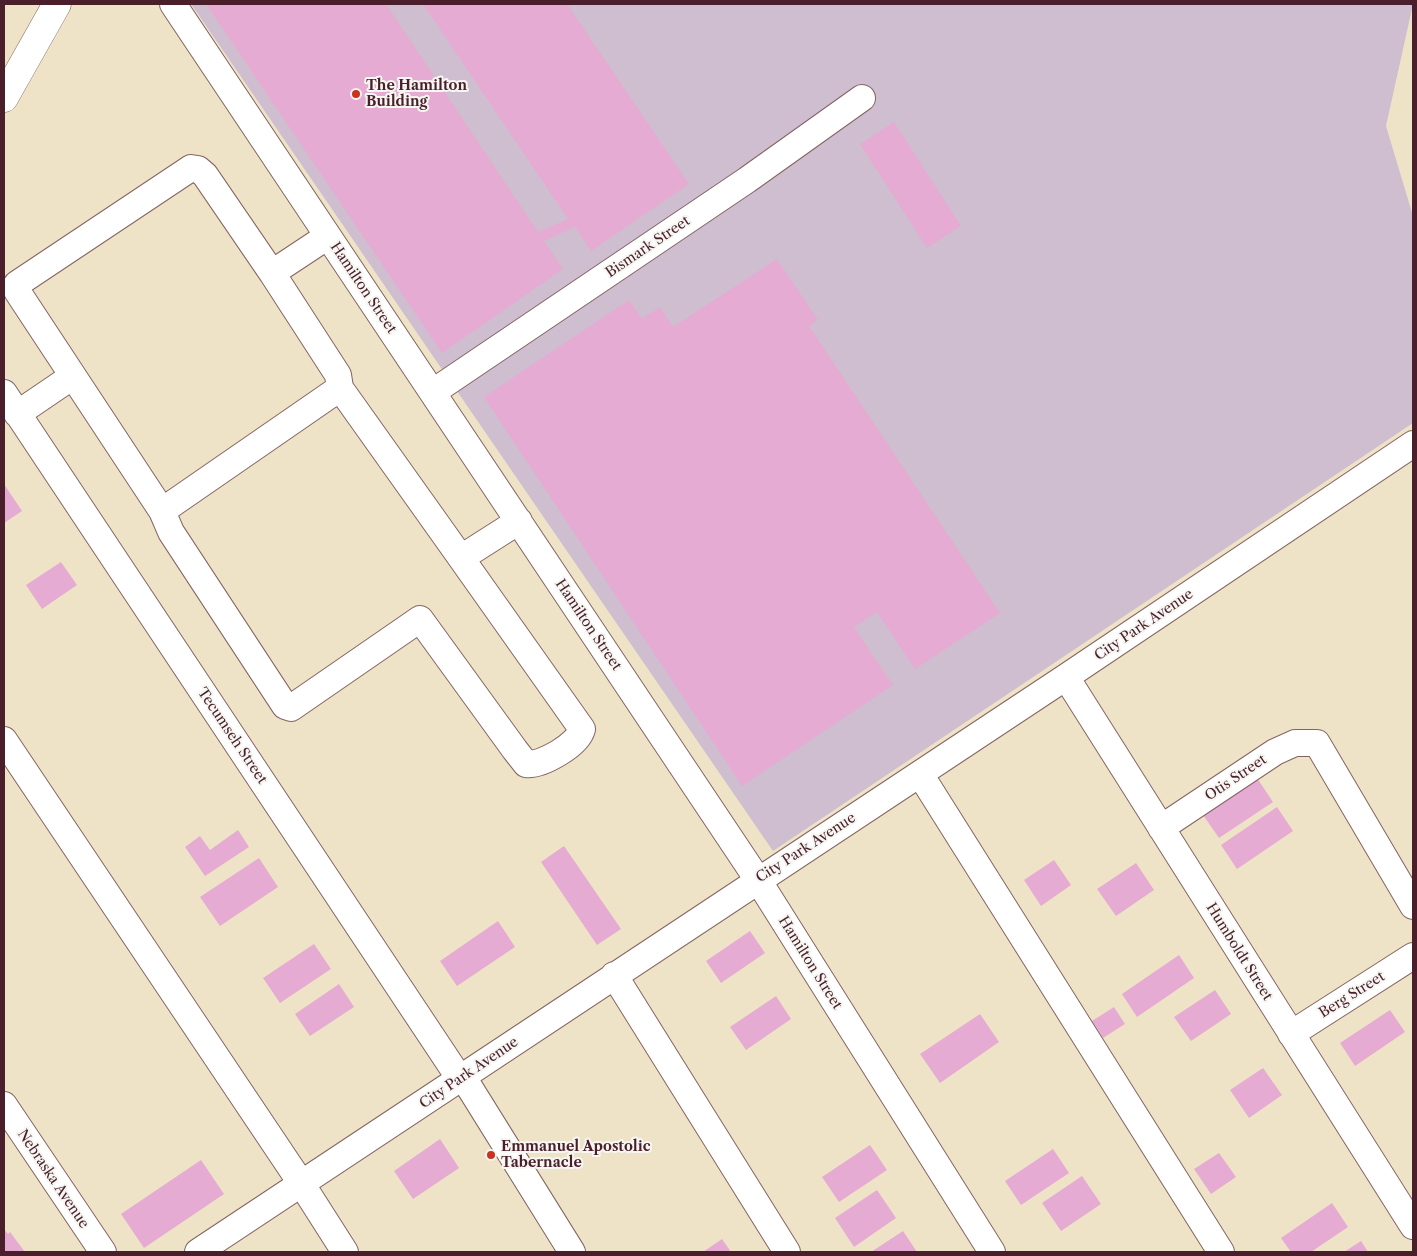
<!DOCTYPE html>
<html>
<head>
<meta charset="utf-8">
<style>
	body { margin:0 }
	#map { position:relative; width:1417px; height:1256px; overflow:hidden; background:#efe3c7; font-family:"Libre Caslon Text",serif }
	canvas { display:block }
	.frame { position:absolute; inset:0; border:5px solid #4a1f2b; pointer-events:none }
</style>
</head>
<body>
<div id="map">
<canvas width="1417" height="1256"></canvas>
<div class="frame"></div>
</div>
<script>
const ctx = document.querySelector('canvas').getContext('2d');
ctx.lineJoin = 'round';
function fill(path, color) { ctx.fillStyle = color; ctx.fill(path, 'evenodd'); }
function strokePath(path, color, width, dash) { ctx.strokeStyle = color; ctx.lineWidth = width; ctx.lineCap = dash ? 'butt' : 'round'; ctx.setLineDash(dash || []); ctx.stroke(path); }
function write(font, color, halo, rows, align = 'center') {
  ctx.font = font + ' "Libre Caslon Text",serif'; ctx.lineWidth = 4; ctx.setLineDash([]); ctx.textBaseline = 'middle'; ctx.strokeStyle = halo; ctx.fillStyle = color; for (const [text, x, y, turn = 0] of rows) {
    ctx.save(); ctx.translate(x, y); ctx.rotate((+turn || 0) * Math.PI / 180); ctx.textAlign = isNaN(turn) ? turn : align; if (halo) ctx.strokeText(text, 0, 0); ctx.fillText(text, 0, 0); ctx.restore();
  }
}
const industrial = new Path2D(`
	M191,4H1413L1386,126L1413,216V423L773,851Z`);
const building = new Path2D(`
	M206,4H386L538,232L568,219L423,4H567L689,184L591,251L575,227L544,241L563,269L442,353Z
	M894,122L961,226L927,248L860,144Z
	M777,259L818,320L809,326L1000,613L915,669L877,612L854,627L893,685L742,786L484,397L629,300L642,319L660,307L673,327Z
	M4,484L22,511L4,523Z
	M61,562L77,585L42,609L26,585Z
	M1257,778L1273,802L1219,838L1203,815Z
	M1277,807L1293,831L1237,869L1221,845Z
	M238,830L249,847L205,876L185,847L200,836L210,850Z
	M564,846L621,929L597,945L541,862Z
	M259,858L278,887L220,926L200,897Z
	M1054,860L1071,885L1041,906L1024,880Z
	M1136,863L1154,890L1116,916L1097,889Z
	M498,921L515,947L457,986L440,961Z
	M750,931L765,953L721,983L706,961Z
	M314,944L331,969L280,1003L263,978Z
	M1179,955L1194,978L1137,1017L1122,994Z
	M339,984L354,1007L310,1036L295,1014Z
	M1215,990L1231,1014L1191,1041L1174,1017Z
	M776,996L791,1019L746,1050L730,1027Z
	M1114,1007L1125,1024L1103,1038L1092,1021Z
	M1390,1010L1405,1032L1355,1066L1340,1043Z
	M980,1014L999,1042L940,1083L920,1054Z
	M1263,1068L1282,1095L1249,1118L1230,1090Z
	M440,1139L459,1168L413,1199L394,1171Z
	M870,1145L887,1170L839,1202L822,1177Z
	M1053,1149L1069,1173L1021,1205L1005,1181Z
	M1219,1153L1236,1177L1211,1194L1194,1169Z
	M201,1160L224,1194L144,1248L121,1214Z
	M1082,1176L1101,1204L1061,1231L1042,1203Z
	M877,1190L896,1218L854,1247L835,1218Z
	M1332,1203L1348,1227L1311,1252H1291L1281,1238Z
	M4,1229L8,1234L10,1232L25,1252H4Z
	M903,1231L917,1252H871Z
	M722,1239L731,1252H703Z
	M1361,1241L1368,1252H1344Z`);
const minor = new Path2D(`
	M173,4L758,880L992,1252
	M272,273L205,175L198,169L191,168L17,284V291L162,511L340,388L338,375L272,273L328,236
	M340,388L461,558
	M433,392L747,180L862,98
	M4,393L460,1079
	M17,414L73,376
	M162,511L171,532L285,706L291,708L420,619L515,750L526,764C541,766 578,745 582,729L461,558L519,521
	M1066,677L1413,1226
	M4,740L301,1183L345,1252
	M920,774L1221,1252
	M1161,828L1275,752L1295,743H1317L1413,906
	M614,975L787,1252
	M1291,1034L1413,956
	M463,1077L572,1252
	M4,1105L103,1252
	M198,1252L1066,677L1413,444`);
const major = new Path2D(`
	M4,98L57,4`);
const markers = [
	[356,94,5,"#c8321e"],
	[491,1155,5,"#c8321e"]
];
const poiNames = [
	["The Hamilton",366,86],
	["Building",366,102],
	["Emmanuel Apostolic",501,1147],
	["Tabernacle",501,1163]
];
const streetNames = [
	["Bismark Street",648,247,-34],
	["Hamilton Street",363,288,56],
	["Hamilton Street",588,625,56],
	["City Park Avenue",1144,625,-34],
	["Tecumseh Street",232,736,56],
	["Otis Street",1236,778,-34],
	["City Park Avenue",806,848,-33],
	["Humboldt Street",1239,952,58],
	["Hamilton Street",810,963,58],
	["Berg Street",1352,995,-32],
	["City Park Avenue",469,1073,-34],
	["Nebraska Avenue",53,1179,56]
];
fill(industrial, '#cfbed0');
fill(building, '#e5abd2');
strokePath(minor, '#846462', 28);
strokePath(major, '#846462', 29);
strokePath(minor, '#fff', 26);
strokePath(major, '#fff', 28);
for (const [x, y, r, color] of markers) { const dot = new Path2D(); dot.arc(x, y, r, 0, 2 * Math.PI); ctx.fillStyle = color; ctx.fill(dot); strokePath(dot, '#f6f6f2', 2); }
write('bold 14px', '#4a1f2b', '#f6f6f2', poiNames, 'left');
write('14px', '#4a1f2b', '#f6f6f2', streetNames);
</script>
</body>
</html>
